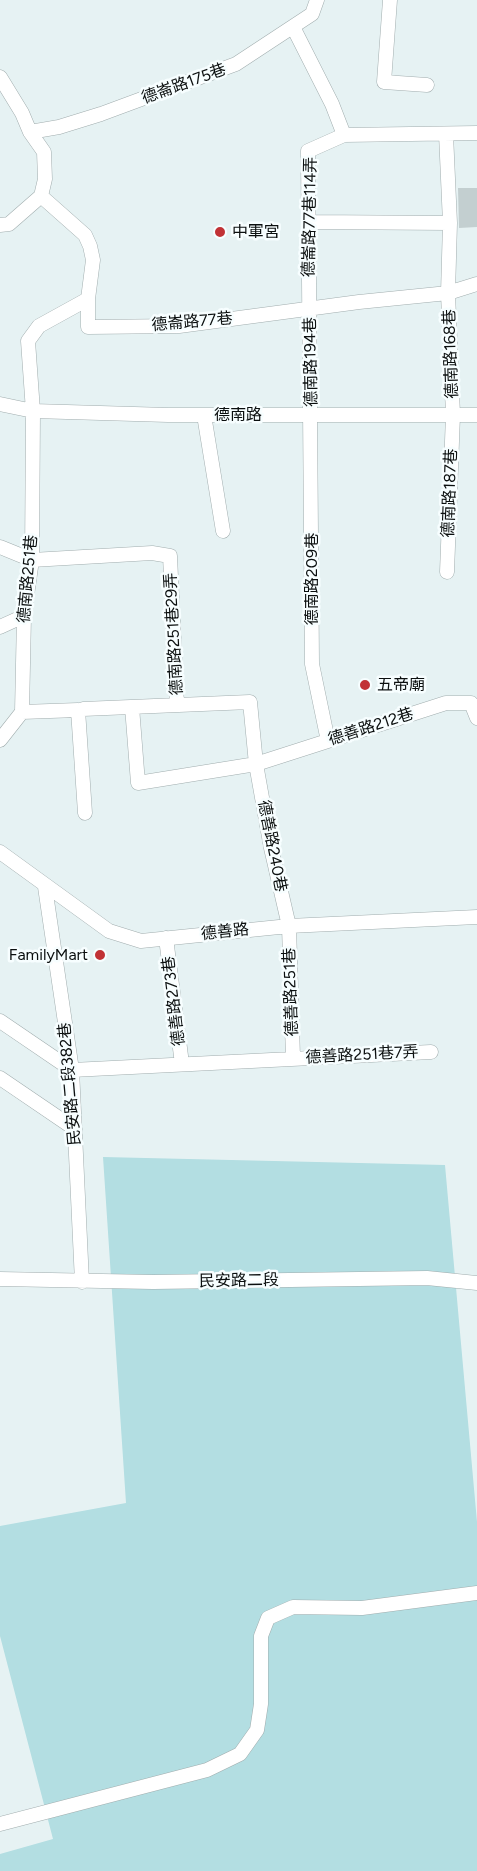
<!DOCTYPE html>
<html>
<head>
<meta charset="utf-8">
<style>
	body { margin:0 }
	canvas { display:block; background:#e6f2f3 }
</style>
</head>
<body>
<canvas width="477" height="1871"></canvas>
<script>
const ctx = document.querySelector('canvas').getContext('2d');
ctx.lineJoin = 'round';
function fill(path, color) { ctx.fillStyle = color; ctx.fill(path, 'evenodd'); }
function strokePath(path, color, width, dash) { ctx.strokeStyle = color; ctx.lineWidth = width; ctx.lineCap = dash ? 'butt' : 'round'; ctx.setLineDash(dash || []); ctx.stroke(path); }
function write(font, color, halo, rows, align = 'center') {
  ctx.font = font + ' Figtree,"Noto Sans TC",sans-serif'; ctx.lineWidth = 5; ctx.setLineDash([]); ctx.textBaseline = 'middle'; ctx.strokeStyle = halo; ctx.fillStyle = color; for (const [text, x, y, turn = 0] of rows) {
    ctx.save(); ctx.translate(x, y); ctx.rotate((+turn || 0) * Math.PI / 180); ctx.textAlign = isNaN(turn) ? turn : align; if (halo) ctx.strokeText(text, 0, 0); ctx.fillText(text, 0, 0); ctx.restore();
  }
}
const green = new Path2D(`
	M103,1157L445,1165L477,1522V1871H0V1854L53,1839L0,1636V1526L126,1503Z`);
const building = new Path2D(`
	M458,188H477V227L459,228Z`);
const minor = new Path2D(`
	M390,0L384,82L427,85
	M293,27L332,104L344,135
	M0,77L22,113L30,132L44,152L45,179L41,196
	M30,132L59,127L101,114L236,64L312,14L317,0
	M446,134L450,223L448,293L453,415L447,572
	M41,196L85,235L90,246L93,260L88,299V327L179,326L359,302L448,293L477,284
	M309,222L450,223
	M0,225L9,224L41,196
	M0,404L33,411L168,415H477
	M204,415L223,531
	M0,547L32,560L152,553L170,556L177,705
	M0,627L24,616
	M132,707L138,783L256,764L446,703H471L477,718
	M83,709L250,702L256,764L271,848L289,926L293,1058
	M22,712L78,710L85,813
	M0,740L22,712L24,616L32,560L33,411L28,341L39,326L88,299
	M328,741L312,664L308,151L344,135L477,133
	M0,852L109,931L141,941L289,926L477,917
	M45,887L72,1070L82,1282
	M166,938L182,1064
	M0,1021L72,1070L431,1052
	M0,1078L75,1129
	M0,1279L153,1282L427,1278L477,1283
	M0,1824L207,1770L240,1754L257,1730L261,1704V1636L268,1618L293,1607L362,1608L477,1593`);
const markers = [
	[220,232,6,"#c13235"],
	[365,685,6,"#c13235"],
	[100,955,6,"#c13235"]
];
const streetNames = [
	["德崙路175巷",184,84,-20],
	["德崙路77巷114弄",310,217,-89],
	["德崙路77巷",192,322,-5],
	["德南路168巷",451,354,-92],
	["德南路194巷",311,362,-91],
	["德南路",238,415],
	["德南路187巷",450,493,-88],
	["德南路251巷",28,579,-85],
	["德南路209巷",312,579,-90],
	["德南路251巷29弄",174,634,-93],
	["德善路212巷",371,727,-18],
	["德善路240巷",272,846,79],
	["德善路",225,932,-6],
	["德善路251巷",291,992,-92],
	["德善路273巷",174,1001,-97],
	["德善路251巷7弄",362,1055,-3],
	["民安路二段382巷",70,1084,-95],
	["民安路二段",239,1281,-1]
];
const poiNames = [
	["中軍宮",232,232],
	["五帝廟",377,685],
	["FamilyMart",88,955,"right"]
];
fill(green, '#b3dee2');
fill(building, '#c3cfd0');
strokePath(minor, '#a1adae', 15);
strokePath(minor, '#fff', 14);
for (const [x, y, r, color] of markers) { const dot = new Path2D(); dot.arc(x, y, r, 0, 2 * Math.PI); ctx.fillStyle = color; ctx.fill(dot); strokePath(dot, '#f7feff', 2); }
write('16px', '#0b0f0f', '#f7feff', streetNames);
write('16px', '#0b0f0f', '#f7feff', poiNames, 'left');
</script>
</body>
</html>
